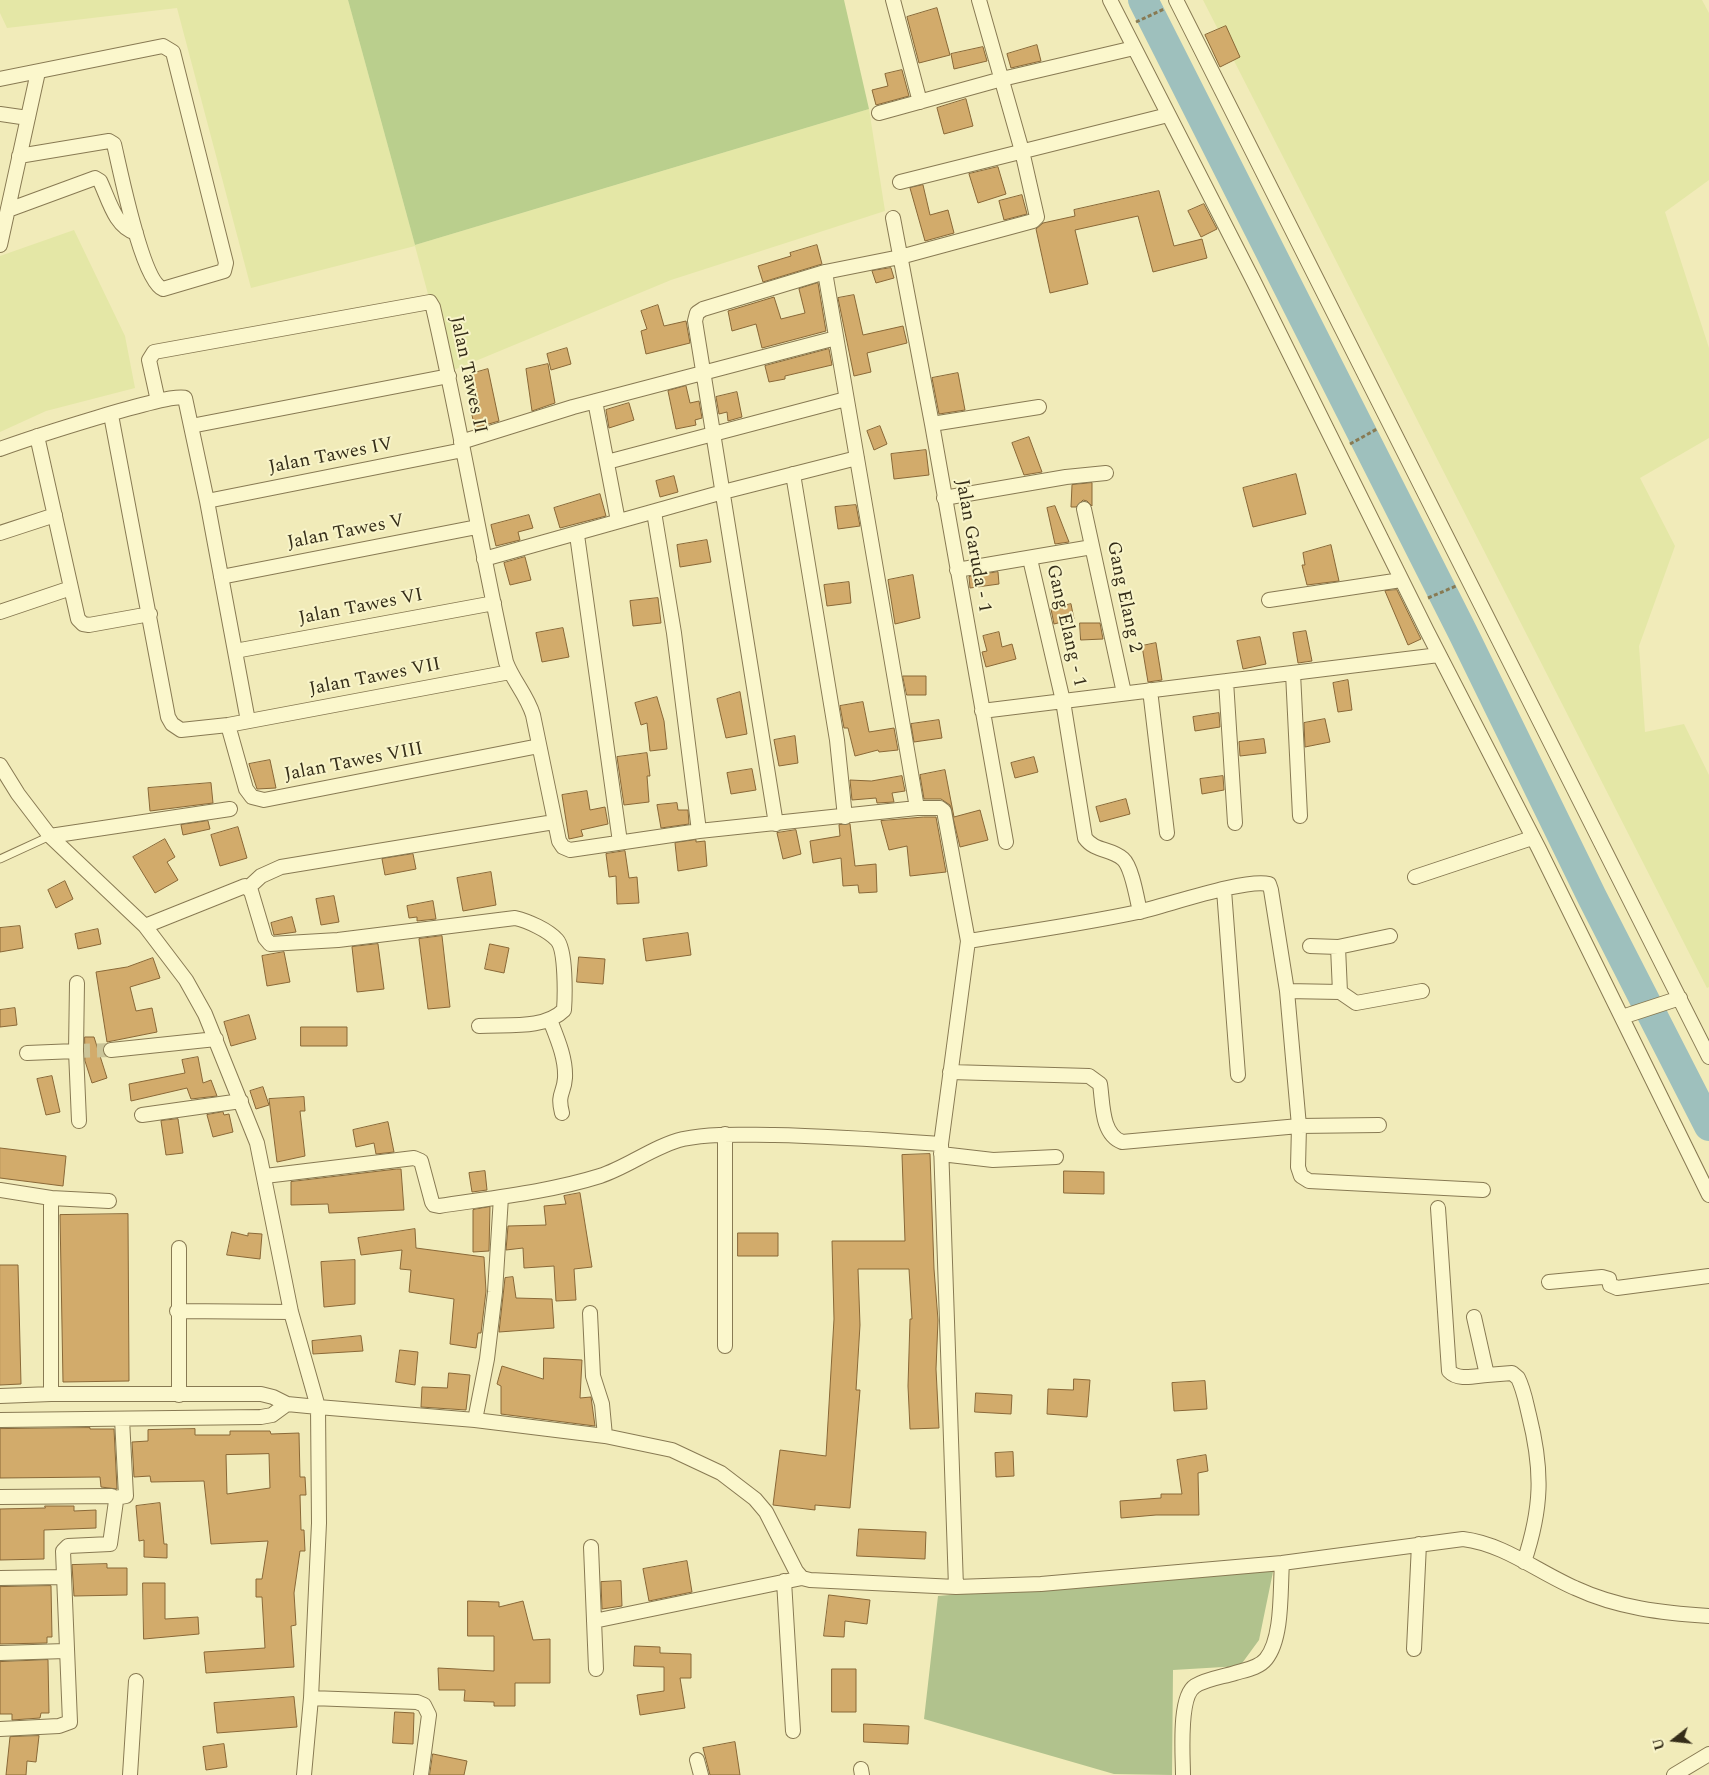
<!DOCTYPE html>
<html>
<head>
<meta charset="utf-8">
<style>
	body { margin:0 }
	#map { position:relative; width:1709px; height:1775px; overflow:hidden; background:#f1ebb9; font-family:Spectral,serif }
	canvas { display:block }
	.north { position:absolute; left:1649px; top:1715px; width:50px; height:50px; -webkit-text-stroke:4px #f8f4c9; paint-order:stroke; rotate:254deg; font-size:14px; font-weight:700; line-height:20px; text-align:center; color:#352d19 }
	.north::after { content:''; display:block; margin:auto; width:18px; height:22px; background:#352d19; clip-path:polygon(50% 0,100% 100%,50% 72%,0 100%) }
</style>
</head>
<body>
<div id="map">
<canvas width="1709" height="1775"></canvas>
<div class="north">U</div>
</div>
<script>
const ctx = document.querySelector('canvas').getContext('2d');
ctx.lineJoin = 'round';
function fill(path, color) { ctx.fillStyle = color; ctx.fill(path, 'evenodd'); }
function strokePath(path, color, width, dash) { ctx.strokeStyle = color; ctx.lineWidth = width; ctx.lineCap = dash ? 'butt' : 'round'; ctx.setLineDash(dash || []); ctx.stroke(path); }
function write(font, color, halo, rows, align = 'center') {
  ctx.font = font + ' Spectral,serif'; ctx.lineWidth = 4; ctx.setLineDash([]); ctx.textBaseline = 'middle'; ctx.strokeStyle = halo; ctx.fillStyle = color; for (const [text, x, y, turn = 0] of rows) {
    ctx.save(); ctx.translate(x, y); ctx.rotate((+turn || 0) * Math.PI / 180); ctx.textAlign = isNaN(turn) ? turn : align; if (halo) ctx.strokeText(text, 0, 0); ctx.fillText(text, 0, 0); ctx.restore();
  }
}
const farmland = new Path2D(`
	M0,0H348L415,245L869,109L885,211L671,280L449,372L415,246L251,288L177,8L7,28L0,13Z
	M1203,0H1702L1709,13V180L1665,212L1709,348V438L1640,478L1675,546L1639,646L1645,732L1684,724L1709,775V987L1707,988Z
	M74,230L125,336L135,388L46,411L0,432V256Z`);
const green = new Path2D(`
	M348,0H844L869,109L415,245Z`);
const cemetery = new Path2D(`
	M1274,1567L1259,1640L1240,1666L1173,1670L1172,1775L1114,1774L924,1719L938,1596Z`);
const river = new Path2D(`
	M1143,0L1463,633L1592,897L1709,1126`);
const building = new Path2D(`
	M937,8L950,55L919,63L907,17Z
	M1226,26L1240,57L1220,67L1205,35Z
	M1037,45L1041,61L1011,68L1007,54Z
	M983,47L987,61L954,69L951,54Z
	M902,70L909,96L876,105L872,90L888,86L885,74Z
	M966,99L973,126L944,134L937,108Z
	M998,167L1006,194L978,203L969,174Z
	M923,185L930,215L948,210L954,233L925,241L910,188Z
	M1159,191L1174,246L1202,239L1207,258L1153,272L1138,216L1075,230L1088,284L1050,293L1036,229L1043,223L1075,216L1074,210Z
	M1022,195L1027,214L1004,220L999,201Z
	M1204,204L1217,229L1201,237L1188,211Z
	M817,245L822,264L763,282L758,266L791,256L790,253Z
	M891,268L894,278L876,283L872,271Z
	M818,283L826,331L762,348L756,324L732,331L728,311L774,297L781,319L805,313L799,289Z
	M854,295L863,335L903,326L907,343L867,353L871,372L854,376L838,298Z
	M658,305L664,326L686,321L690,343L646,354L641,331L647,329L641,311Z
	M567,348L571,364L551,370L547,354Z
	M829,349L832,365L785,376V379L769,382L765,366Z
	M548,364L555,403L532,411L526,369Z
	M488,369L499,421L475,428L471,411H475L467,375Z
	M958,373L965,410L939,414L932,378Z
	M686,386L690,403L699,401L702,418L695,420L696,425L676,429L668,391Z
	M737,392L742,417L728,421L727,412L719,414L716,397Z
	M629,403L634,420L609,428L606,410Z
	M880,426L887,444L874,450L867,431Z
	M1029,437L1042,472L1024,475L1012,443Z
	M926,450L929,475L894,479L891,454Z
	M1296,474L1306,514L1253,527L1243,488Z
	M674,476L678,492L660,497L656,481Z
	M1092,483V506L1087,501L1083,500L1076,507H1071L1072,485Z
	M600,494L606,516L560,528L554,508Z
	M856,505L860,526L838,529L835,507Z
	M1055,506L1069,542L1055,544L1047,508Z
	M529,515L533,528L518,532L520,540L496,546L491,525Z
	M707,540L711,562L680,567L677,545Z
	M1331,545L1339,581L1307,585L1302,565H1305L1303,553Z
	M525,557L531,580L510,585L504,563Z
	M998,572L999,584L970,588L969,577Z
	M913,575L920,618L895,624L888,580Z
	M849,582L851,603L827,606L824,585Z
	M1397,590L1421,639L1408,645L1385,591Z
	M658,598L661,623L633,626L630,601Z
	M1071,604L1074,619L1054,624L1051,609Z
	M1080,623H1100L1103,639L1081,640Z
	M563,628L569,657L542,662L536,633Z
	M1306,631L1312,661L1298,663L1293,633Z
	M999,632L1002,647L1012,644L1016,659L986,667L982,652L987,651L983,636Z
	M1260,637L1266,664L1243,669L1237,641Z
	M1156,643L1162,680L1148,682L1142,646Z
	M903,676H926V695H907Z
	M1348,680L1352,710L1338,712L1333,683Z
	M740,692L747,734L726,738L717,699Z
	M657,697L664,721L667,749L650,751L647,723L641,725L635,703Z
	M863,702L869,732L894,728L898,750L879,752L878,750L855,756L848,728H844L840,706Z
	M1219,713L1220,727L1195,731L1193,717Z
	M1325,719L1330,742L1305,747L1304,723Z
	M939,720L942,738L914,742L911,724Z
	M795,736L798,763L779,766L774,740Z
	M1264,739L1266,753L1240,756L1239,742Z
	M647,753L650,776H647L649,802L624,805L617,757Z
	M1034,757L1038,772L1015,778L1011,763Z
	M270,760L276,788L257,789L249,764Z
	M752,769L756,790L731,794L727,773Z
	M945,770L954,817L980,810L988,840L960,847L950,805L941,799H924L920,775Z
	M902,776L905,791L892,793L894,802L877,803L876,798L852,800L850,780L871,781Z
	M1223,776L1224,790L1202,794L1200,779Z
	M211,783L213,803L150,811L148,788Z
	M587,791L590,810L605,807L608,824L581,830L583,836L569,839L562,795Z
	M1126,799L1130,814L1100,822L1096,807Z
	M677,803L678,810H688L689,824L661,828L657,805Z
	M924,817H936L946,872L910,876L907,846L889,850L881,821Z
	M208,821L210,829L183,835L181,825Z
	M850,824L855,866L876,864L877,892L859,893L858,885L843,886L841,858L813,863L810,841L840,836L839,825Z
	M238,827L247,858L220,866L211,835Z
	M796,830L801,854L783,859L777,833Z
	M165,839L175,857L167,862L178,880L155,893L133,857Z
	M696,840V842L705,841L707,866L678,871L675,843Z
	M625,851L629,878L637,877L639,903L617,904L616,876L609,877L606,854Z
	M413,854L416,869L385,875L382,859Z
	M491,872L496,905L463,911L457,878Z
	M65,881L73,899L56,908L48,890Z
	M334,896L339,922L321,925L316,899Z
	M433,901L436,919L417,921V917L409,918L407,906Z
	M292,917L296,932L274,935L271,923Z
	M20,926L23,948L0,952V928Z
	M98,929L101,944L78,949L75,934Z
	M688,933L691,955L646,961L643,939Z
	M442,936L450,1007L428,1009L419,939Z
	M378,944L384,989L357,992L352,947Z
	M490,944L509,948L504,973L485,969Z
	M284,952L290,982L267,986L262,956Z
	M579,957L605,959L603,984L577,982Z
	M153,958L160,978L130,987L136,1011L152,1008L157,1032L107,1042L96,972L127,967Z
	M15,1008L17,1025L0,1027V1010Z
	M249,1015L256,1039L231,1046L224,1022Z
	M301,1027H347V1046H301Z
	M85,1037H94L107,1078L92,1083L85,1061Z
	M198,1057L203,1083L211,1080L217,1096L191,1099L187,1088L131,1101L129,1084L185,1073L182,1060Z
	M52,1076L60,1112L46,1115L37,1079Z
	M263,1087L269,1105L256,1109L250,1091Z
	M304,1097L305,1111H300L305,1156L277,1162L269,1099Z
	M223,1112L224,1115L229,1114L233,1132L213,1137L207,1115Z
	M178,1119L183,1153L166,1155L161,1121Z
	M388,1122L394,1152L376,1154L374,1143L356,1147L353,1130Z
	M0,1148L66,1156L63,1186L0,1178Z
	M930,1154L934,1269L938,1320L936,1369L939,1428L910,1429L908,1386L910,1319H912L909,1269H858L860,1325L856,1390H860L850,1508L815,1505V1510L773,1505L780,1450L826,1456L834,1319L832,1241H905L902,1155Z
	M397,1169H401L404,1210L329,1213L328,1204L291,1205V1182Z
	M485,1171L487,1190L472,1192L469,1173Z
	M1064,1171L1104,1172V1194L1064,1193Z
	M580,1193L592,1267L574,1269L576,1300L556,1301L554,1266L524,1268L523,1248L506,1250L508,1226L546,1225L544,1206L566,1204L564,1196Z
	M490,1207L489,1251L473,1252V1210Z
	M128,1214L129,1381L63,1382L60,1215Z
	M415,1229L416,1248L484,1257L486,1291L481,1333H478L476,1348L450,1344L454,1299L409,1292L411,1270L400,1269L402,1250L361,1255L358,1238Z
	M232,1232L248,1236V1233L262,1234L260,1259L227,1255Z
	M738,1233H778V1256H738Z
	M355,1260V1304L324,1307L321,1262Z
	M0,1265H18L21,1384L0,1385Z
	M513,1277L516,1298L552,1299L554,1328L499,1332L505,1278Z
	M361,1336L363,1351L313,1354L312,1341Z
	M400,1350L418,1352L415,1385L396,1382Z
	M544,1358L582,1360L580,1398L591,1397L595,1426L501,1414V1386L497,1384L502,1366L543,1379Z
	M449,1373L470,1375L466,1410L421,1407L422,1387L447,1388Z
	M1074,1379L1090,1380L1087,1417L1047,1414L1048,1389L1073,1390Z
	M1205,1381L1207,1409L1174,1411L1172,1383Z
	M976,1393L1012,1395L1011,1414L975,1412Z
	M90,1428V1429H114L117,1489L101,1487L100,1477L0,1478V1429Z
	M195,1429V1435H230V1431H270L271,1434L299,1433L300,1477H305L306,1495H300L301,1530H304L305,1551H300L294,1593L296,1625L291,1626L294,1667L206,1673L204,1652L265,1648L262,1597H256V1579H262L268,1541L211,1544L204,1481L151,1482L150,1476L134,1477L132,1442L148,1441V1430ZM269,1454L270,1488L227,1494L226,1455Z
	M1013,1452L1014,1476L996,1477L995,1453Z
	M1206,1455L1208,1471L1198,1473L1199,1515H1156L1121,1518L1120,1501L1161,1498V1494H1182L1177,1460Z
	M160,1503L164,1544H167V1558L144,1557V1540L139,1541L136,1506Z
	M45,1506H74V1511L96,1510V1528L44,1530V1559L0,1560V1509L45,1508Z
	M859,1529L926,1532L925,1559L857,1556Z
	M687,1561L692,1592L649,1601L643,1569Z
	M107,1564V1568H127V1595L74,1596L72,1565Z
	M621,1581L622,1606L602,1609L601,1582Z
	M143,1583H165V1619L198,1617L199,1634L144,1639Z
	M51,1586L52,1637H47V1643L0,1644V1587Z
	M829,1595L870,1600L867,1624L845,1621L844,1637L824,1636Z
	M468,1601L499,1602V1607L523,1601L533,1640L550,1639V1683H515V1706H494V1702L464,1701L465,1690H439L438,1668L494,1671V1636H468Z
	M635,1646L660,1647V1653L691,1654V1678H680L685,1708L640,1715L637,1695L664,1691V1667L634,1666Z
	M48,1660L49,1713H41L40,1718L12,1720V1714H0V1662Z
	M832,1669H856V1712H832Z
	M294,1697L297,1727L217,1733L214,1703Z
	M395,1712L414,1713L413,1744L393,1743Z
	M864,1724L909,1726L908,1744L864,1742Z
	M39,1736L36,1762L27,1761L26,1775H6L10,1737Z
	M735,1742L740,1775H710L703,1748Z
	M224,1744L227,1767L206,1770L203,1747Z
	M433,1754L467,1761L464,1775H430Z`);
const minorTunnel = new Path2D(`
	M76,1051L111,1050`);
const path = new Path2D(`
	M1136,22L1164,9
	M1350,444L1377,429
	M1428,598L1456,586`);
const service = new Path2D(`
	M0,859L50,836`);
const minor = new Path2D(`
	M893,0L920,102
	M1110,0L1253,280L1427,631L1539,849L1709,1195
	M1176,0L1709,1057
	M0,79L163,46L173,52L226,263L224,271L163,289C142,281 120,169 114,144L109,141L19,156
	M879,113L1002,79L1134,48
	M0,114L28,118
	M900,182L1168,115
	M8,210L95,178L100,181C109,200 115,227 136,233
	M893,218L932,424L1006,842
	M0,245L38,72
	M825,272L917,808
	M158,401L149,360L154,352L430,302L433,307C460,424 480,544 506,662C513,681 527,695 533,715L559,841L563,847L570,850L699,831L917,808H940L944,811L968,941L941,1144L956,1587
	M595,401L618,521
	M111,415L168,717L172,724L181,730L228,725L510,672
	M932,424L1039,407
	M191,426L449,376
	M37,436L78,619L83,624L89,625L150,614
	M461,442L573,407L836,338
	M0,449C22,441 173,391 185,398L207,501L248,721
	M607,462L846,399
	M793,474L837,740L845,817
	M944,498L1066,477L1106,473
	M207,501L463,450
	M1084,509L1124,693
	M654,512L674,633L699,831
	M0,533L55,515
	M577,535L620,842
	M484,559L723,492L857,458
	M1030,559L1063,701L1085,838C1095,852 1111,848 1123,859C1132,867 1137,899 1140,912
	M957,570L1092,547
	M221,577L477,527
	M1269,600L1401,580
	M0,612L71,588
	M235,651L494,603
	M1293,673L1300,816
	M1226,681L1235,823
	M1150,690L1167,833
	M982,711L1439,655
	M228,725L246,789L252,797L264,800L539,746
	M0,765L18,794L50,836L145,926L186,980L205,1014L257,1143L291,1312L318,1407L475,1420L605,1436L672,1450L721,1473L755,1499L766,1512L796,1571L802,1578L810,1580L956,1587L1041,1584L1282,1563L1463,1539C1504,1544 1538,1572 1575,1588C1618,1608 1662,1613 1709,1616
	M776,824L695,321L697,313L703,309L825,272L900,257L1033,221L1037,217L1022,151L979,0
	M50,836L230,809
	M1415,877L1532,838
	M248,888L261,876L281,867L554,822
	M1224,890L1238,1075
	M145,926L245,886L251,891L265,938L270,944L338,940L515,918C528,921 548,930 557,940C566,950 565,996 564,1010C544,1030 506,1024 479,1026
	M968,941C1025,932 1082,924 1138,912C1166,906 1245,878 1269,884L1271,890L1287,991L1299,1126L1298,1167L1301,1176L1309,1181L1483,1190
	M1310,946L1338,947
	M77,983L76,1051L79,1121
	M1287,991L1340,992L1356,1003L1422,991
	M1340,992L1338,947L1390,936
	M1622,1017L1680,998
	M550,1020C557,1038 566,1058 565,1078C564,1094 557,1093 562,1113
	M111,1050L216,1039
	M27,1053L76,1051
	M950,1072L1089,1076L1100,1084C1103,1103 1101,1134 1122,1142L1299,1126L1379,1125
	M142,1115L241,1101
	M941,1154L993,1160L1056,1157
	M265,1176L414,1158L421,1161L432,1202L434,1205L439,1206C491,1198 549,1192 600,1176C628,1167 654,1146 683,1139C713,1133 744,1135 774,1135C830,1136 885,1140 941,1144
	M0,1190L51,1198V1394
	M51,1198L109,1201
	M1438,1208L1449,1371C1458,1381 1475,1376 1487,1375
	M1549,1282L1602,1277L1609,1279L1610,1285L1617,1288L1709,1276
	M177,1311L291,1312
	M590,1313L593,1376L602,1404L605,1436
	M1474,1317L1487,1375L1512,1373L1518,1378C1524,1390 1526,1403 1529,1415C1543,1471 1542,1508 1524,1562
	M725,1346V1134
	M179,1395V1248
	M0,1396L51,1394H261L273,1397L287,1404L318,1407L319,1523L311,1698L417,1702L424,1705L429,1715L421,1775
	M0,1420L261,1417L272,1415L287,1404
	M475,1420L487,1359L495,1292L501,1197
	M0,1497L112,1496L116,1501L110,1544L68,1546L63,1551L70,1722L59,1726L0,1729
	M115,1498L126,1496L122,1419
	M591,1547L596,1669
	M0,1578L63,1577
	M784,1581L793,1731
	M594,1621L802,1578
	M1414,1649L1419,1544
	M0,1653L66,1651
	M697,1760L701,1775
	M861,1769L862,1775
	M130,1775L136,1681
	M304,1775L311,1698
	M1183,1775C1183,1756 1178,1697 1195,1686C1206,1679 1222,1677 1235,1673C1245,1670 1259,1668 1266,1659C1283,1638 1280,1590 1282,1563
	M1674,1775L1709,1754`);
const streetNames = [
	["Jalan Tawes II",467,375,78],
	["Jalan Tawes IV",331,457,-11],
	["Jalan Tawes V",346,533,-11],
	["Jalan Garuda - 1",972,546,80],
	["Gang Elang 2",1123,597,78],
	["Jalan Tawes VI",361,608,-11],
	["Gang Elang - 1",1065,626,77],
	["Jalan Tawes VII",375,678,-11],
	["Jalan Tawes VIII",354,763,-11]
];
fill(farmland, '#e4e7a6');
fill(green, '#bacf8d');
fill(cemetery, '#b1c28d');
strokePath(river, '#9ec0bd', 30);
fill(building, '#d2ab6b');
strokePath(building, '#896837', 1);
strokePath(minorTunnel, '#cbc599', 14, [14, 7]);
strokePath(service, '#887a53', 9);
strokePath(minor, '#887a53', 16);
strokePath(path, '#887a53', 3, [4, 2.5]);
strokePath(service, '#fbf7cc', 7);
strokePath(minor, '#fbf7cc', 14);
write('19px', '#352d19', '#f8f4c9', streetNames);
</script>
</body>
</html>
